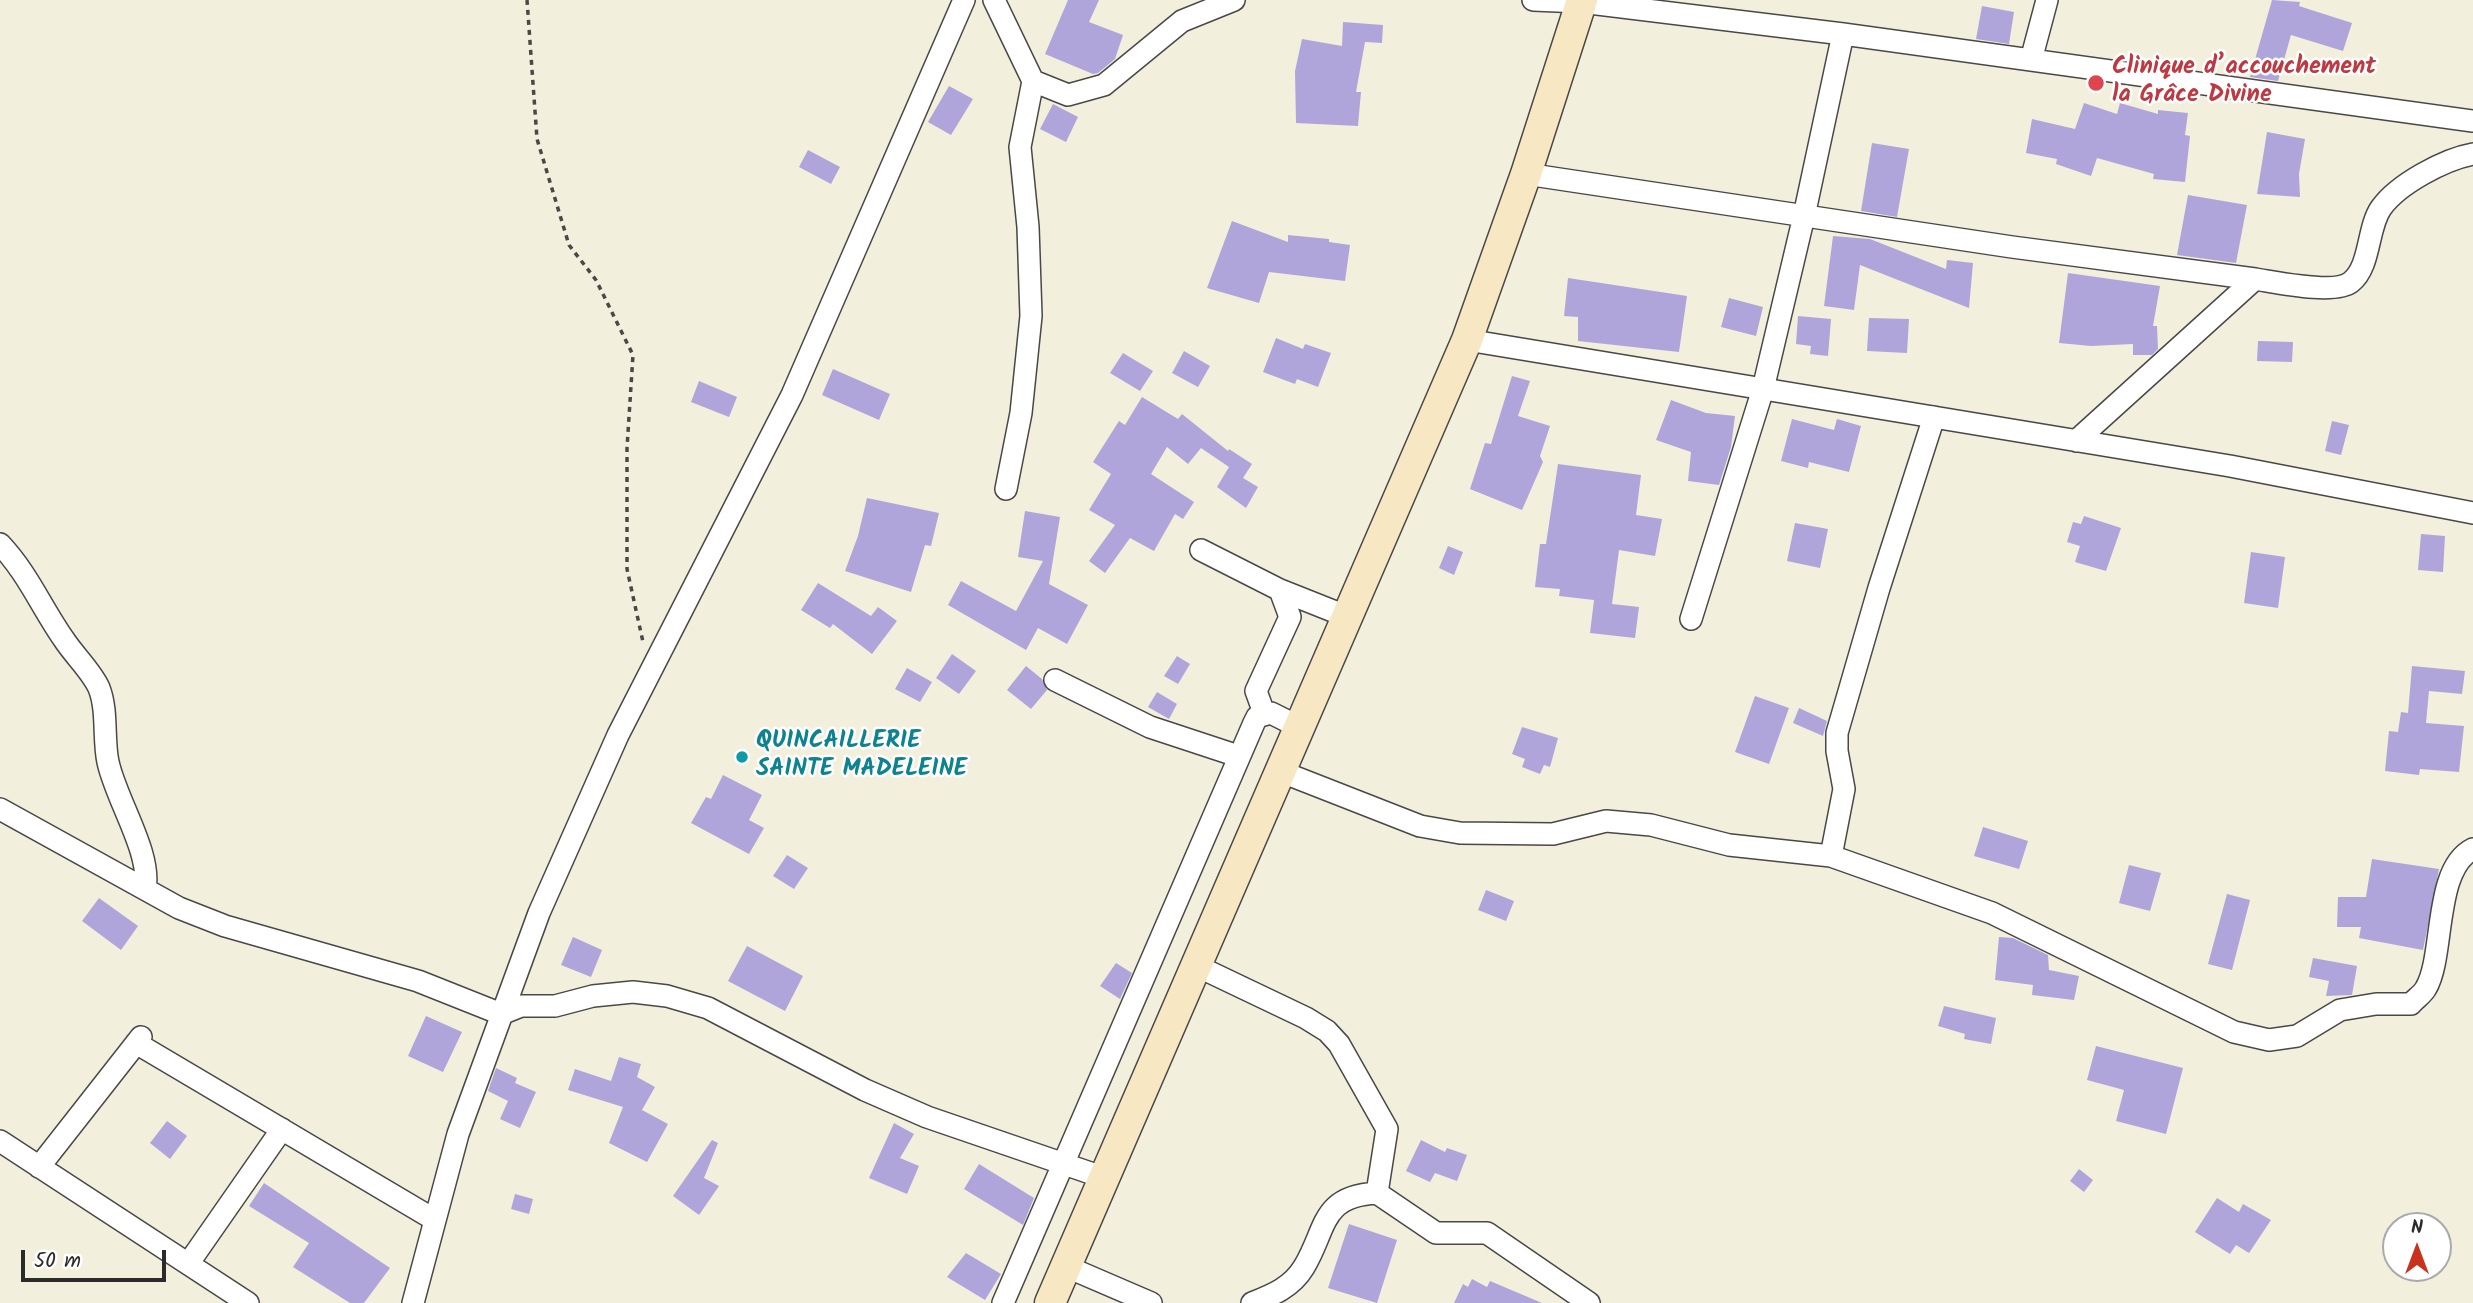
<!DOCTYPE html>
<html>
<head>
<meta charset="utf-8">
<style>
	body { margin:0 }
	#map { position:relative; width:2473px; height:1303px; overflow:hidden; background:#f3efdd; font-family:Kalam,sans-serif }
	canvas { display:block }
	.north { position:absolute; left:2382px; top:1212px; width:70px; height:70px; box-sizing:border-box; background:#fff; border:2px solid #aaa; border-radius:50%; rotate:0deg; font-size:19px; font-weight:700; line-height:28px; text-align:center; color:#2b2b2b }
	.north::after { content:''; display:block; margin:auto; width:24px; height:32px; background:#c8321e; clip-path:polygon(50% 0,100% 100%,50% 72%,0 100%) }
	.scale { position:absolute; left:21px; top:1250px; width:145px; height:32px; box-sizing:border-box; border:4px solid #2b2b2b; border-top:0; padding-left:9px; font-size:21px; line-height:24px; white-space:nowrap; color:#2b2b2b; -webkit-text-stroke:5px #fff; paint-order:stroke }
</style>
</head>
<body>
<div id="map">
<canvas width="2473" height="1303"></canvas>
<div class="north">N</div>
<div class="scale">50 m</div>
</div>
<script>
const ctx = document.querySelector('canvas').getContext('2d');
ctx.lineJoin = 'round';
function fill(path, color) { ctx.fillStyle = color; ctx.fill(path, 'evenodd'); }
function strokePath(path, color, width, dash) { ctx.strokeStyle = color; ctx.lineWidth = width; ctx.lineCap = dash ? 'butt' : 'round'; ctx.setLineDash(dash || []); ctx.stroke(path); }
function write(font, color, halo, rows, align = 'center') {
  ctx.font = font + ' Kalam,sans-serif'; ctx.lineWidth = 5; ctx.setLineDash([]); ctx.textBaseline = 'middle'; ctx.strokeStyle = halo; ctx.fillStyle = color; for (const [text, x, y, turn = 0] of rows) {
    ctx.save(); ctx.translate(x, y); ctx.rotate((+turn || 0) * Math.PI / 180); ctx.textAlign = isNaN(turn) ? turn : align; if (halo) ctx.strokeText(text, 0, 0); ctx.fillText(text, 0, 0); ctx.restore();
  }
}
const building = new Path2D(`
	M1068,0H1099L1089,22L1123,35L1115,59L1098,73L1093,74L1045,54Z
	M2272,0L2300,2L2299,6L2352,23L2343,51L2291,35L2278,81L2250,77Z
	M1982,6L2014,12L2009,44L1976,39Z
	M1343,22L1383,25L1382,43L1365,42L1356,92H1361L1358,126L1296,123L1295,71L1302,39L1342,46Z
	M949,86L973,99L951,135L928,122Z
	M2084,103L2117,114L2120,103L2158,114V110L2188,113L2185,135L2190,136L2185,182L2153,179L2154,174L2097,158L2091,176L2056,164L2057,159L2026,153L2032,119L2075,129Z
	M1053,104L1078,117L1066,142L1040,129Z
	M2267,132L2305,139L2299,174L2300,197L2257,194Z
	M1872,143L1909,149L1897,217L1861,211Z
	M808,150L840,167L831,184L799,167Z
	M2188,195L2247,205L2236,263L2177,255Z
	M1232,221L1288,242V235L1329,239V242L1350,245L1345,281L1269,272L1259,303L1207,288Z
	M1833,236L1870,239L1946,269L1947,260L1973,263L1969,308L1860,265L1854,310L1824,306Z
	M2068,273L2160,286L2153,326H2157L2158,349L2152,355H2133V344L2091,346L2059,343Z
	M1568,278L1687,296L1679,352L1578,341V317L1564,316Z
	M1729,298L1763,307L1756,336L1721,327Z
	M1798,316L1831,319L1828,356L1810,354L1811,346L1796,344Z
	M1869,318L1909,319L1907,353L1867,351Z
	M1276,338L1303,349L1305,344L1331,353L1318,387L1297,379L1295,384L1263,372Z
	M2258,341L2293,342L2292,362L2257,361Z
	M1184,351L1210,366L1198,387L1172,373Z
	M1123,353L1153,371L1140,391L1110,373Z
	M833,369L890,394L879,420L822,395Z
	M1512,376L1530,381L1518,416L1550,426L1540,456L1543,462L1522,510L1470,489L1485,443L1491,444Z
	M699,381L737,397L729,417L691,402Z
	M1142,397L1178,419L1182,414L1228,451L1229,449L1252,464L1243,478L1258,487L1246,508L1217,487L1229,467L1201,448L1188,464L1167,447L1151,474L1194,502L1183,519L1175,514L1154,551L1130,538L1105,573L1089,561L1115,525L1089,510L1111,474L1093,462L1119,421L1125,425Z
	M1671,400L1706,413L1735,416L1731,447L1719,485L1688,481L1691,452L1656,440Z
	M1792,419L1834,430L1837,419L1861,426L1849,472L1809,462L1808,468L1781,461Z
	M2332,421L2349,425L2341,455L2325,451Z
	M1558,464L1641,475L1636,515L1662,519L1655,556L1619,550L1612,604L1639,607L1635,638L1590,633L1594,600L1559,596L1560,589L1535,587L1540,544H1546Z
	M867,498L939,513L931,546L925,545L911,592L845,571L858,536Z
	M1025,511L1060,517L1049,584L1088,605L1067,644L1038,628L1026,650L948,605L961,581L1016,611L1043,561L1018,557Z
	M2084,516L2121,528L2106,571L2075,562L2080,546L2067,542L2073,522L2081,524Z
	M1795,523L1828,529L1820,568L1787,561Z
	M2421,534L2445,536L2443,572L2418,570Z
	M1448,546L1463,552L1454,575L1439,568Z
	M2251,552L2285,557L2278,608L2244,603Z
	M818,583L871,616L878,607L897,621L872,654L833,624L830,628L801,610Z
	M952,654L976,671L959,694L936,678Z
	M1177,656L1190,664L1178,684L1164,676Z
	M1026,666L1042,679L1047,690L1031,709L1007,690Z
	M2412,666L2465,671L2462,694L2429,691L2426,723L2464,726L2459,772L2420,769L2419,775L2385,771L2389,731L2398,732L2401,712L2408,713Z
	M907,668L932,682L920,702L895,689Z
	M1157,692L1177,704L1169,719L1148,707Z
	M1755,696L1789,708L1769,764L1735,752Z
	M1799,708L1827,721L1823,736L1793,723Z
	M1522,727L1558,738L1550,767L1544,765L1540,774L1522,767L1525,759L1512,754Z
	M723,775L762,795L749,820L764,828L749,854L691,823L706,797L711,799Z
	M1983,827L2028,841L2019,869L1974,856Z
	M787,855L808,868L794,889L773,876Z
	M2372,859L2439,869L2423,950L2359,938L2361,927H2337L2338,897H2366Z
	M2129,865L2161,873L2150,911L2119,903Z
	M1486,890L1514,901L1506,921L1478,910Z
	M2227,894L2250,900L2232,970L2208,964Z
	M99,898L138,926L121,950L82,921Z
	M573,937L602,950L591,977L561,965Z
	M1999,937L2013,938L2048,955L2049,970L2079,976L2074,1000L2032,995L2033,985L1995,980Z
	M747,946L803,976L785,1011L728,981Z
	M2313,958L2357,966L2352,995L2326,996L2329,981L2309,977Z
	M1116,963L1132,973L1120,999L1100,986Z
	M1944,1006L1996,1018L1991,1044L1964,1039L1965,1034L1938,1026Z
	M426,1016L462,1032L443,1072L408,1056Z
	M2096,1046L2183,1068L2166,1134L2116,1121L2124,1090L2087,1080Z
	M619,1057L641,1064L637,1077L655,1087L642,1110L668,1124L647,1162L609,1143L623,1107L568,1090L575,1069L611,1081Z
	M496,1068L517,1078L515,1083L536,1092L520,1128L500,1119L508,1101L488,1091Z
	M167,1121L187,1136L170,1159L150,1143Z
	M894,1123L914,1134L900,1158L919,1166L907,1194L869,1178Z
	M712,1140L718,1143L704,1178L719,1186L699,1215L673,1196Z
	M1421,1140L1445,1152L1447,1148L1467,1155L1457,1181L1435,1173L1430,1182L1406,1171Z
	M979,1164L1034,1198L1023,1225L964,1189Z
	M2079,1169L2093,1180L2084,1192L2070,1181Z
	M264,1183L390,1268L364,1303H350L293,1267L309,1243L249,1206Z
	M515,1194L533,1199L529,1214L511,1209Z
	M2217,1198L2239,1212L2243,1204L2271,1220L2249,1253L2236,1245L2230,1254L2195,1232Z
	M1349,1224L1397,1240L1377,1303L1328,1288Z
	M966,1253L1001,1274L985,1300L947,1277Z
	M1472,1279L1487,1287L1490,1281L1542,1303H1454L1463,1284L1468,1287Z`);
const path = new Path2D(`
	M527,0L537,139L569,245L596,280L633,355L627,448V569L643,642`);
const street = new Path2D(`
	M994,0L1033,81L1020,147L1028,227L1031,316L1021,413L1006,489
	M1533,0L1581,2L1843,34L2473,121
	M2031,60L2047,0
	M1033,81L1068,95L1104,85L1182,21L1234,0
	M1526,174L2012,247L2255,279
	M1467,340L2230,466L2473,513
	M2076,441L2255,279C2275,282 2335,295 2351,282C2371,266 2367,228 2381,208C2398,184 2445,159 2473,154
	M0,544C29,575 41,607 65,641C75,656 92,672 99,688C108,711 103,739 108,762C116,800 152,853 145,889
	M1201,550L1280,590L1290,617L1256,691L1264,713
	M1280,590L1348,617
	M1691,619L1763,389L1804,216L1843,34
	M1055,680L1150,727L1238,756
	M1282,772L1420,826L1460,833L1553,834L1606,821L1651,825L1729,845L1831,856L1992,913L2234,1032L2269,1040L2297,1036L2340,1010L2376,1004H2411C2415,999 2423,994 2426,988C2445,956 2433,869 2473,849
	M0,809L179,908L225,926L418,981L501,1014L521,1006H555L593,996L633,992L667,996L708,1008L865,1090L927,1117L1105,1178
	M1831,856L1844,789L1837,751V733L1879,588L1934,417
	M1197,966L1306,1018L1327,1031L1339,1044L1387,1129L1377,1193L1436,1233H1487L1589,1303
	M136,1043L435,1220
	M0,1141L248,1303
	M39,1167L141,1037
	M188,1264L282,1129
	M1065,1266L1151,1303
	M413,1303L458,1134L539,913L618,735L792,395L964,0
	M1003,1303L1254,723L1257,717L1271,713L1301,728
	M1252,1303C1273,1295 1292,1287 1304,1267C1327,1229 1320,1196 1377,1193`);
const secondary = new Path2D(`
	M1050,1303L1467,340L1526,174L1582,0`);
const markers = [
	[2096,83,9,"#e0444e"],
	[742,757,7,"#0f9aa8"]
];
const healthNames = [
	["Clinique d’accouchement",2112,69],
	["la Grâce Divine",2112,97]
];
const cultureNames = [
	["QUINCAILLERIE",756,743],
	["SAINTE MADELEINE",756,771]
];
fill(building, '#b0a5da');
strokePath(street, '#494846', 24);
strokePath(secondary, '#494846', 33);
strokePath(path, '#494846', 3.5, [5, 5]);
strokePath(street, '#fff', 21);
strokePath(secondary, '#f7e8c3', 30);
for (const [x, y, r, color] of markers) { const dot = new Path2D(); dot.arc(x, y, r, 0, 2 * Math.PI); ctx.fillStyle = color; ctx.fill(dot); strokePath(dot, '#fff', 2.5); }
write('bold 24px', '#be3a42', '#fff', healthNames, 'left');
write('bold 24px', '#0d838f', '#fff', cultureNames, 'left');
</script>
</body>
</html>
